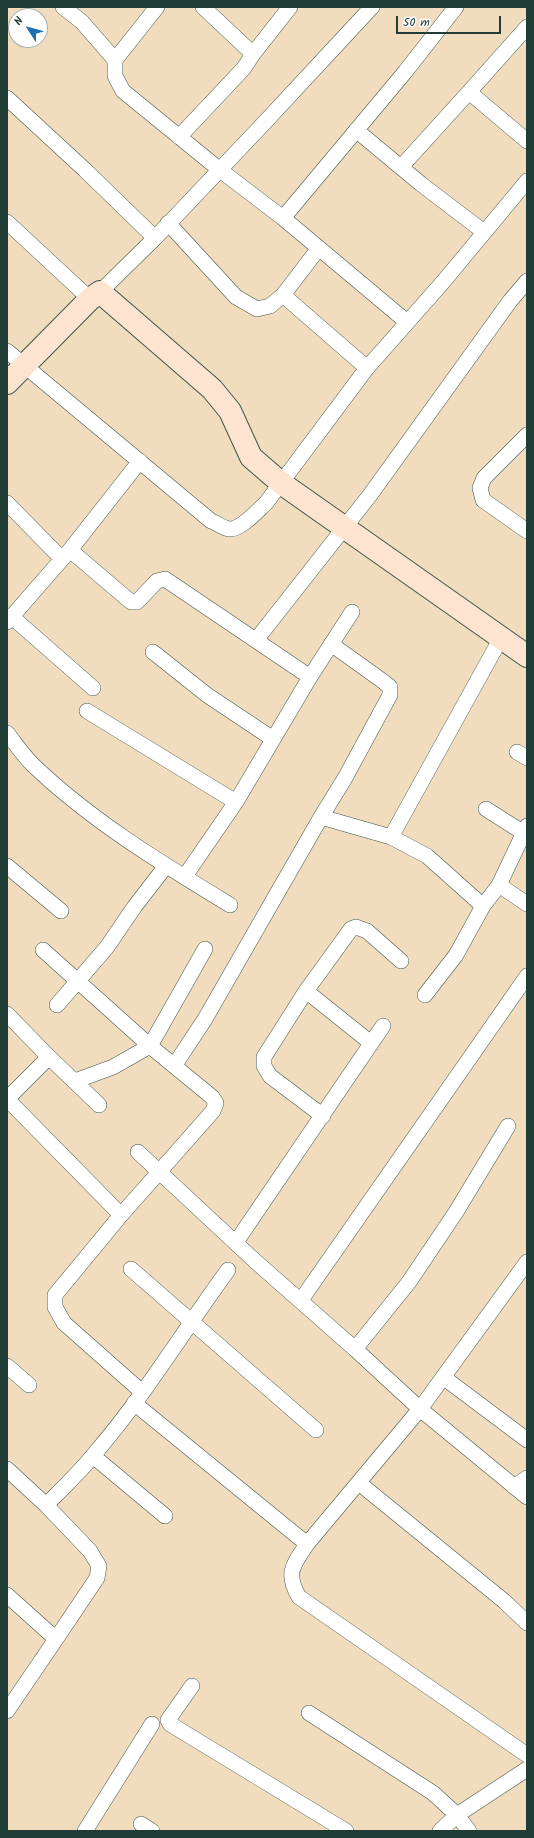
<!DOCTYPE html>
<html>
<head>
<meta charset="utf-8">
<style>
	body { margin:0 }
	#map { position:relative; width:534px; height:1838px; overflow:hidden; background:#f2dcbe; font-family:Kalam,sans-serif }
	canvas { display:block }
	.frame { position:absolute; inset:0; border:8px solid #1f3d34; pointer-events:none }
	.north { position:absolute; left:8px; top:8px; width:40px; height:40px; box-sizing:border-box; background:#fff; border:1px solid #a5b1ae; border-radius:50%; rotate:306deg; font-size:11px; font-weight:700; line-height:16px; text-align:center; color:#1f3d34 }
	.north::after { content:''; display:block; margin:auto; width:14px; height:18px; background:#1f6fb2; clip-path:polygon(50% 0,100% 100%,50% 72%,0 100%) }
	.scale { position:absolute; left:396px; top:16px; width:105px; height:18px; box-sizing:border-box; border:2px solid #1f3d34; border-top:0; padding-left:5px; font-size:12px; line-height:14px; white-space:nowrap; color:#1f3d34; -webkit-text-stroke:3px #fff; paint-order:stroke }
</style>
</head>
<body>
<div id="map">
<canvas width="534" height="1838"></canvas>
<div class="frame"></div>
<div class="north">N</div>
<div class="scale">50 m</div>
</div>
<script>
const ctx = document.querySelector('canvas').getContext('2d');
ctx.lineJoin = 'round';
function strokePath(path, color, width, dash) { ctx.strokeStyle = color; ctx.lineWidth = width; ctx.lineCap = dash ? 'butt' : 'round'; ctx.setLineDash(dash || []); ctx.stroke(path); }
const street = new Path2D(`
	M63,7L82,22L115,60V76L123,91L220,170L283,218L407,322
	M203,7L253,54L290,7
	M115,60L157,7
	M469,92L527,27
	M7,98L85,170L155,238
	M356,130L421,184L484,232
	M179,137L244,68L253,54
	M401,167L469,92L527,141
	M283,218L405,72L456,7
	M7,222L90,299
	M168,223L236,297L257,309L270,306L283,295L319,248
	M100,292L155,238L266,121L372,7
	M283,295L367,368
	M7,351L211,521C217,523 223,528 229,529C241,530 258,510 266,503L367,368L443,282L527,181
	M527,435L484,478L480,488L483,500L527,531
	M7,503L62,559
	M70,550L131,602H137L157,581L165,579L310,677
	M12,617L93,688
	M7,622L70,550L140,461
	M256,640L370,495L510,301L527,281
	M153,652L207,695L273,739
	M87,711L236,802
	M7,733C15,743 23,755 32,764C90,820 161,863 230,905
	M517,752L527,758
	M486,809L527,835
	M321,817L345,778L390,695V687L384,682L331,644
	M391,837L427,856L483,906
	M7,866L61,911
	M185,876L236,802L310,677L352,612
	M499,885L527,904
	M43,950L150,1046L212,1097L216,1103L213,1111L121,1215
	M306,991L371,1043
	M425,995L456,955L483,906L499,885L527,826
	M57,1005L107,947L135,906L166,866
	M7,1014L49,1057L99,1105
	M174,1066L205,1019L321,817L391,837L501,638
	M75,1081L113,1067L150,1046L205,949
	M7,1099L121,1215L55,1295V1307L64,1323L142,1392
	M7,1099L49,1057
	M323,1116L270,1076L264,1066V1057L306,991L351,929L356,927L367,931L401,961
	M138,1152L255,1261L355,1349L420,1409L527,1497
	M236,1242L383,1026
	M527,1262L420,1409L307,1544C293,1565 285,1573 299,1597L527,1755
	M131,1269L316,1430
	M301,1300L527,976
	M355,1349L409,1282L456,1212L508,1126
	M7,1366L29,1385
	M443,1377L527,1440
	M134,1403L307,1544
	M93,1456L165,1516
	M7,1469L46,1505L90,1551L99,1566L97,1578L56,1639
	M359,1483L504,1601L527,1623
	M514,1487L527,1478
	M46,1505C63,1488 81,1471 96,1452C145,1395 184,1330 228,1270
	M7,1595L56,1639L7,1711
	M192,1686L168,1720L170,1724L346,1831
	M309,1713L433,1793L457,1815L469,1831
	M141,1824L152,1831
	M85,1831L152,1724
	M440,1831L457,1815L527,1769`);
const secondary = new Path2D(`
	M7,383L90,299L100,292L212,389L230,411L251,457L281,483L527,656`);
strokePath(street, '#3f5549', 16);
strokePath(secondary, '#3f5549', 24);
strokePath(street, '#fff', 15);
strokePath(secondary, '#fde4d1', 22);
</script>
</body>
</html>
